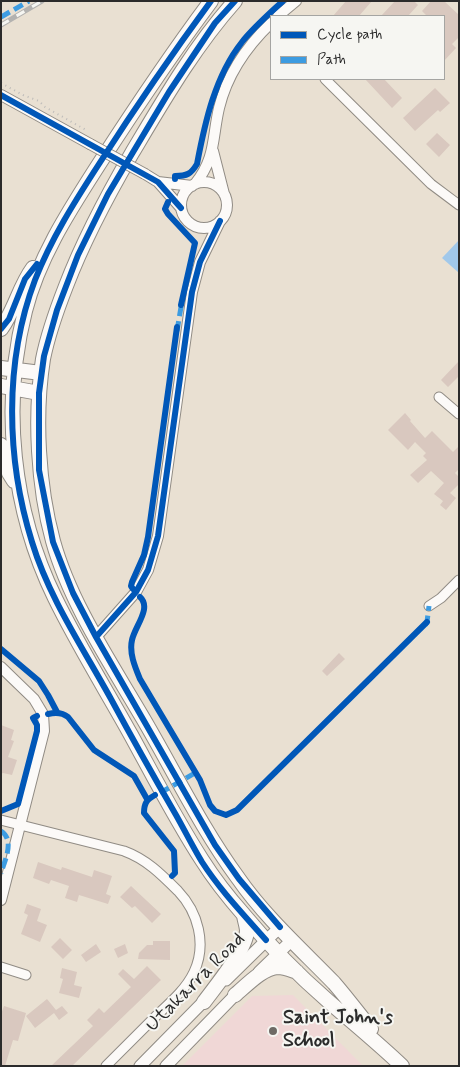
<!DOCTYPE html>
<html>
<head>
<meta charset="utf-8">
<style>
	body { margin:0 }
	#map { position:relative; width:460px; height:1067px; overflow:hidden; background:#e9e0d2; font-family:Mynerve,sans-serif }
	canvas { display:block }
	.frame { position:absolute; inset:0; border:2px solid #2b2b2b; pointer-events:none }
	.legend { position:absolute; left:270px; top:15px; width:175px; height:65px; box-sizing:border-box; background:#f6f6f2; border:1px solid #a5a5a2; margin:0; padding:6px 9px; list-style:none; font-size:15px; color:#2b2b2b }
	.legend li { display:flex; align-items:center; gap:10px; height:25px }
	.legend b { width:25px; border:1px solid #a5a5a2 }
</style>
</head>
<body>
<div id="map">
<canvas width="460" height="1067"></canvas>
<div class="frame"></div>
<ul class="legend">
<li><b style="height:6px;background:#0057b8"></b>Cycle path</li>
<li><b style="height:6px;background:#3d9ce1"></b>Path</li>
</ul>
</div>
<script>
const ctx = document.querySelector('canvas').getContext('2d');
ctx.lineJoin = 'round';
function fill(path, color) { ctx.fillStyle = color; ctx.fill(path, 'evenodd'); }
function strokePath(path, color, width, dash) { ctx.strokeStyle = color; ctx.lineWidth = width; ctx.lineCap = dash ? 'butt' : 'round'; ctx.setLineDash(dash || []); ctx.stroke(path); }
function write(font, color, halo, rows, align = 'center') {
  ctx.font = font + ' Mynerve,sans-serif'; ctx.lineWidth = 4; ctx.setLineDash([]); ctx.textBaseline = 'middle'; ctx.strokeStyle = halo; ctx.fillStyle = color; for (const [text, x, y, turn = 0] of rows) {
    ctx.save(); ctx.translate(x, y); ctx.rotate((+turn || 0) * Math.PI / 180); ctx.textAlign = isNaN(turn) ? turn : align; if (halo) ctx.strokeText(text, 0, 0); ctx.fillText(text, 0, 0); ctx.restore();
  }
}
const built = new Path2D(`
	M293,995L363,1066H182L252,996Z`);
const water = new Path2D(`
	M459,240V273L442,258Z`);
const building = new Path2D(`
	M346,1H372L359,16H333Z
	M395,1H414L418,5L408,16H381Z
	M431,1H444L459,15V37L452,44L456,48L444,61V16H427L422,11Z
	M365,79H384L402,98L392,108Z
	M435,88L450,103L440,112L438,110L415,131L403,118Z
	M437,133L450,145L439,157L426,144Z
	M459,361V376L448,387L441,380Z
	M405,413L411,420L410,421L425,438L432,431L453,452L459,446V469L455,473L459,477V484L450,493L456,498L446,510L440,505L443,501L434,494L444,483L431,471L418,483L410,475L427,460L423,456L426,453L415,442L408,450L388,430Z
	M339,653L345,659L327,676L322,671Z
	M1,725L14,730L11,740L14,741L8,757L17,760L12,775L3,773L1,774Z
	M38,862L61,870L62,867L92,877L94,870L112,876L106,894L111,896L108,904L79,895L77,902L65,898L69,886L51,880L49,884L33,878Z
	M131,886L161,914L152,923L135,906L132,908L120,897Z
	M27,904L41,909L37,921L47,925L40,942L21,934L28,915L24,913Z
	M60,938L72,950L63,959L51,947Z
	M153,941H170V960L138,959L139,953L147,945H153Z
	M96,944L101,952L86,962L81,955Z
	M125,944L128,953L118,958L114,949Z
	M147,966L161,980L72,1066H51L93,1026L87,1020L99,1008L104,1013L131,987L118,974L123,969L134,979Z
	M62,968L77,972L74,985L82,987L79,998L59,993L63,979L60,978Z
	M47,999L56,1010L62,1006L68,1013L59,1020L54,1013L35,1028L26,1016Z
	M4,1006L26,1013L18,1041L13,1040L5,1066H1V1014Z`);
const path = new Path2D(`
	M1,83L23,95L39,101L45,107L86,130`);
const minor = new Path2D(`
	M325,79L431,184L459,205
	M439,397L459,414
	M429,606L441,598L459,580
	M1,820L124,851C146,859 161,874 178,891C198,912 207,944 194,972C186,989 171,1002 157,1015C140,1032 123,1049 106,1066
	M1,967L26,975`);
const tertiary = new Path2D(`
	M278,16L296,1
	M1,95L90,144
	M213,151L224,194
	M145,174L158,182L181,208
	M158,182L192,186
	M181 205a23 23 0 1 1 46 0a23 23 0 1 1-46 0Z
	M195,184C216,158 212,138 219,108C227,75 247,46 271,23
	M96,637L136,592L148,570L158,536L192,292L200,262L220,221
	M1,667L34,699L43,714L44,731L1,900`);
const secondary = new Path2D(`
	M259,972L292,940
	M226,980L280,927
	M140,1066L209,996
	M166,1066L240,990`);
const trunk = new Path2D(`
	M211,1C172,53 136,107 101,161C71,208 39,256 25,311C1,406 12,510 55,598C78,645 106,690 131,735C154,777 176,820 202,860C214,879 229,898 244,915C269,945 297,974 327,1000C352,1022 378,1043 402,1066
	M235,1C194,47 163,101 132,153C107,196 84,239 66,286C57,309 48,334 43,359C34,416 38,486 53,541C70,603 112,665 144,720C175,773 202,829 238,878C265,917 301,949 334,983C347,998 359,1014 371,1029
	M1,329C15,310 19,287 33,268
	M1,368L41,373
	M1,386L39,393
	M1,445L9,473L14,481
	M235,995C246,986 262,968 278,967C284,967 291,970 297,972
	M204,1002C215,987 246,950 247,931C247,927 245,921 244,916`);
const rail = new Path2D(`
	M1,25L42,1`);
const tertiaryBridge = new Path2D(`
	M90,144L145,174`);
const quiet = new Path2D(`
	M1,17L29,1
	M177,331L182,301
	M425,625L427,622L429,606
	M160,793L195,773
	M1,831C15,840 5,860 1,873`);
const cycleway = new Path2D(`
	M211,1C172,54 135,108 99,164C75,201 51,239 35,280C4,362 6,459 32,542C49,598 83,648 111,699C132,738 154,777 176,815C185,831 193,847 202,862C220,890 244,915 266,940
	M235,1L215,23L169,92L108,194L78,255L57,310L44,356L39,393V470L53,542L73,593L96,637L215,845L239,879L280,927
	M1,95L158,182L181,208
	M175,179V176C187,176 191,174 197,164C205,122 215,76 242,42C254,27 269,14 283,1
	M168,202L165,209L168,214L195,243L181,305
	M1,329L9,319L25,279L37,264
	M133,589L131,586L132,582L144,555L148,537L177,327
	M140,597C152,608 135,626 132,640C129,653 135,667 140,679L200,780L210,805L215,811L226,815L237,810L427,622
	M96,637L136,592L148,570L158,536L192,292L200,262L220,221
	M1,649L39,681L48,695L57,712
	M48,714C56,712 62,712 68,717L94,750L134,776L147,799
	M155,795C146,800 144,804 144,813L174,851L175,873L172,876
	M1,811L18,804L37,731V725L33,718L37,716`);
const markers = [
	[273,1031,5,"#6e6a65"]
];
const streetNames = [
	["Utakarra Road",196,983,-45]
];
const poiNames = [
	["Saint John's",283,1019],
	["School",283,1042]
];
fill(built, '#f0d7d6');
fill(water, '#a1c8ea');
fill(building, '#d9c8bf');
strokePath(minor, '#908b84', 11);
strokePath(tertiary, '#908b84', 12);
strokePath(secondary, '#908b84', 13);
strokePath(trunk, '#908b84', 16);
strokePath(path, '#bdbbb9', 2, [1, 4]);
strokePath(minor, '#fcfaf8', 9);
strokePath(tertiary, '#fcfaf8', 10);
strokePath(secondary, '#fcfaf8', 11);
strokePath(trunk, '#fcfaf8', 14);
strokePath(rail, '#b3b2b0', 5);
strokePath(rail, '#f6f6f2', 3, [9]);
strokePath(tertiaryBridge, '#908b84', 12, []);
strokePath(tertiaryBridge, '#fcfaf8', 10);
strokePath(quiet, '#3d9ce1', 5, [10, 5]);
strokePath(cycleway, '#0057b8', 6);
for (const [x, y, r, color] of markers) { const dot = new Path2D(); dot.arc(x, y, r, 0, 2 * Math.PI); ctx.fillStyle = color; ctx.fill(dot); strokePath(dot, '#f6f6f2', 2); }
write('20px', '#2b2b2b', '#f6f6f2', streetNames);
write('bold 20px', '#2b2b2b', '#f6f6f2', poiNames, 'left');
</script>
</body>
</html>
